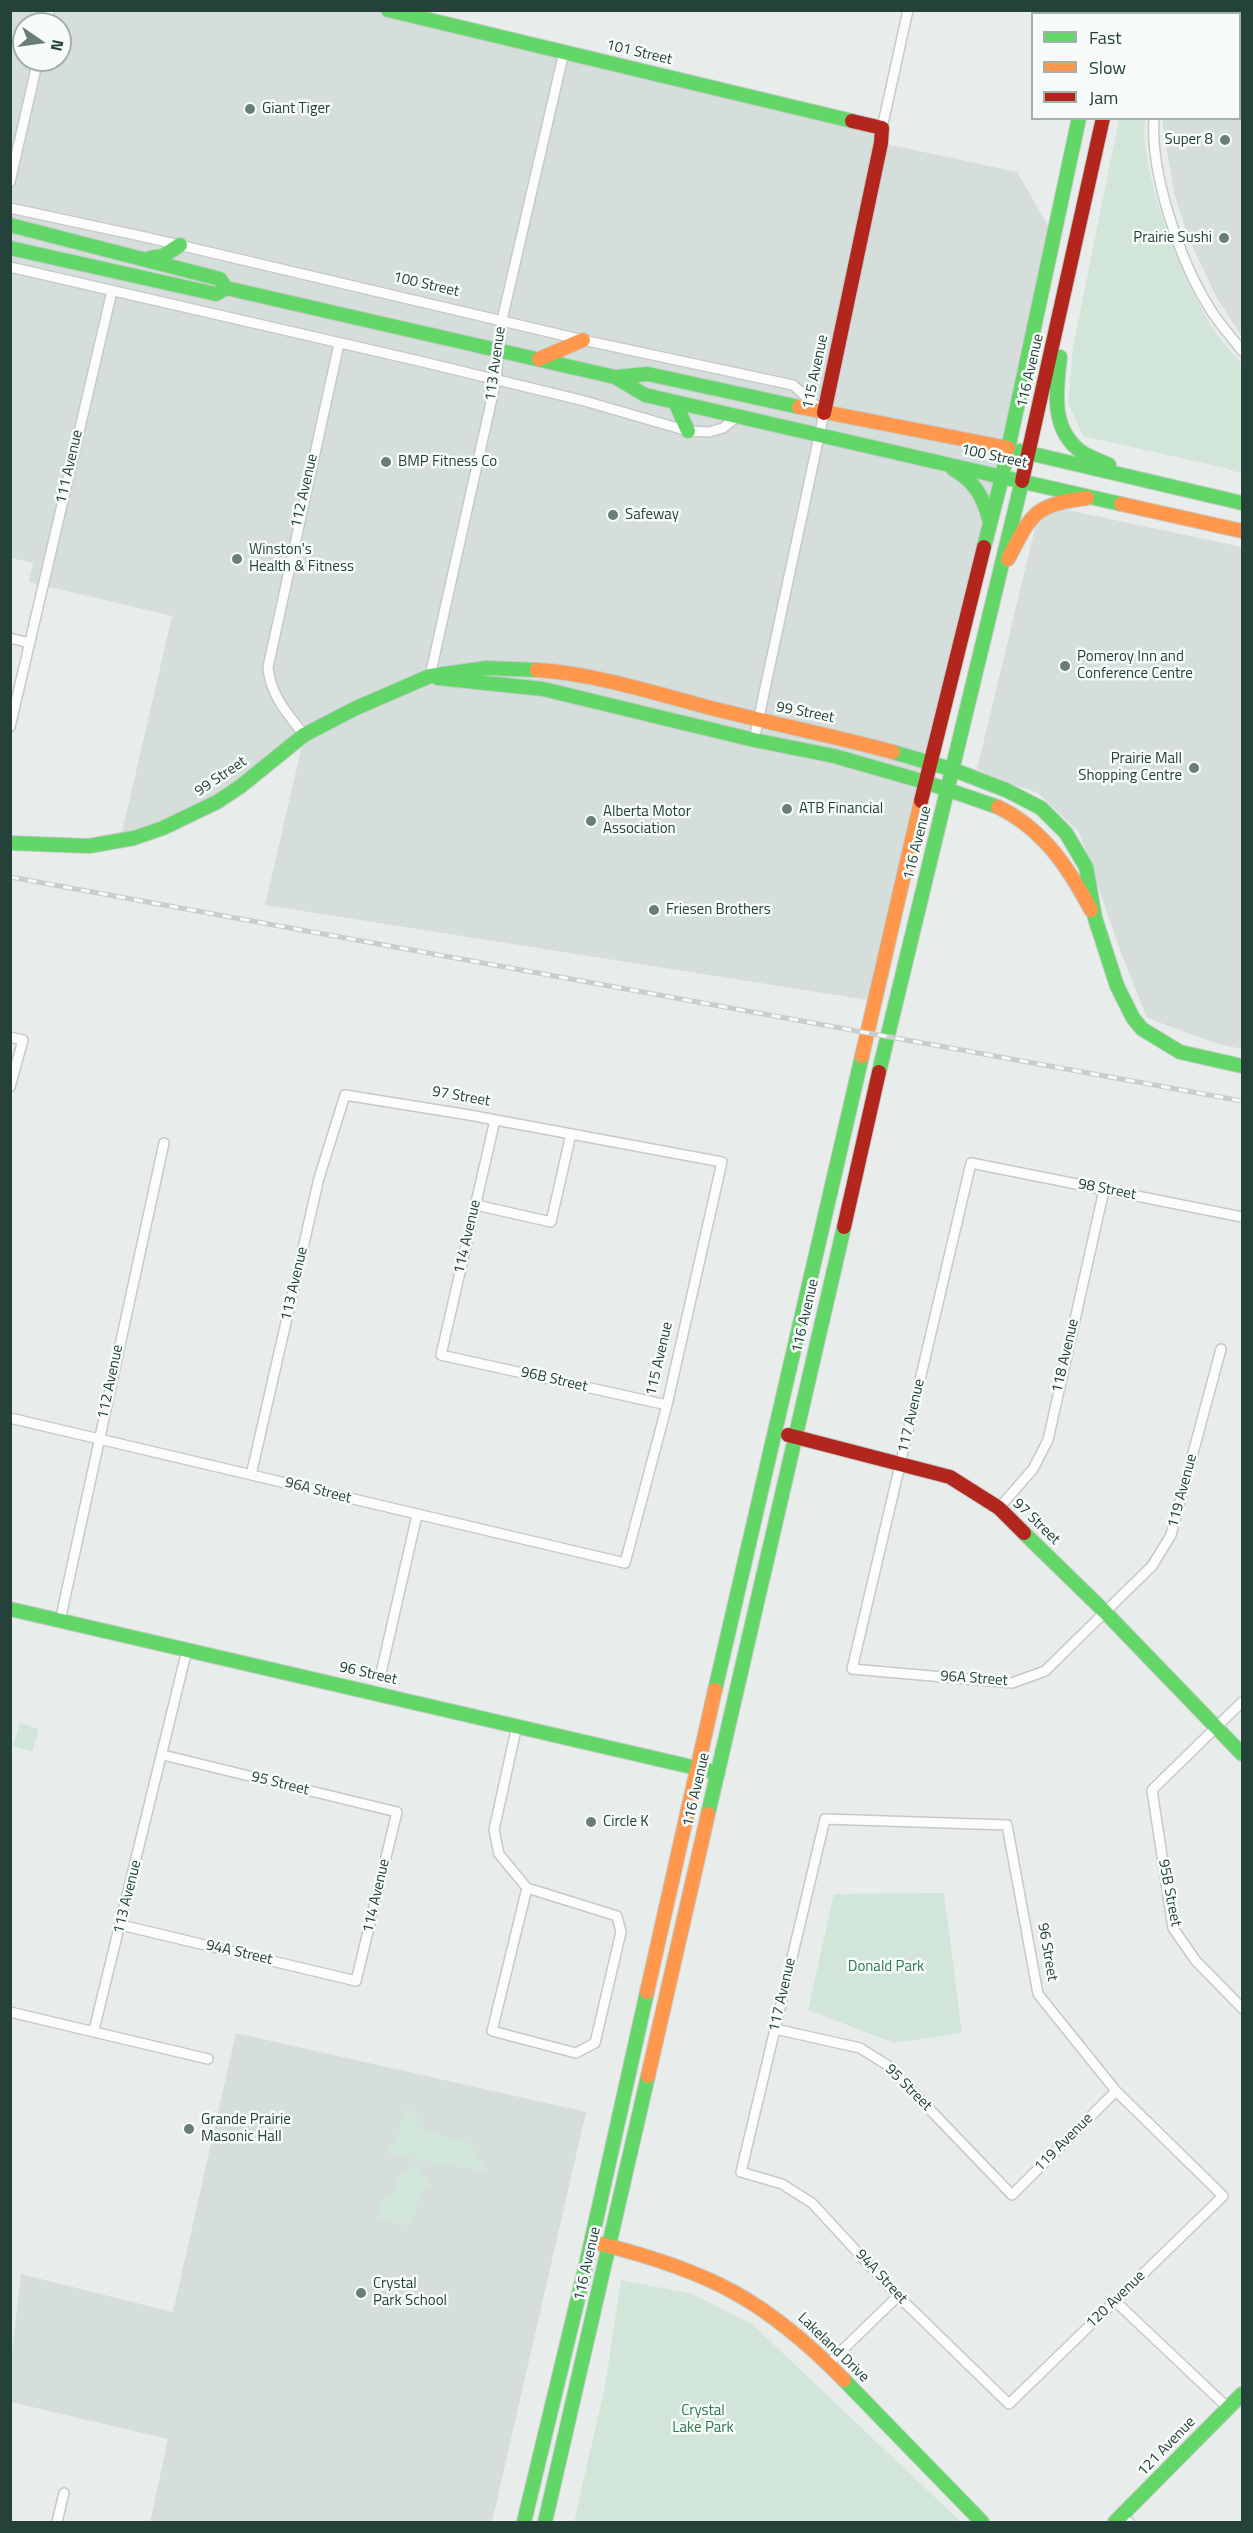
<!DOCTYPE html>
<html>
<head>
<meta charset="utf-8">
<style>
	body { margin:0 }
	#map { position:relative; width:1253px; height:2533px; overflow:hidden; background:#e8edeb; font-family:"Titillium Web",sans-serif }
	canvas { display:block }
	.frame { position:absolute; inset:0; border:12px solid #24423a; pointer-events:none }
	.legend { position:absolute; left:1031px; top:12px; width:210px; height:108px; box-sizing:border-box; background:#f7fbf9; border:2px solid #a3b1ad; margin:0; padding:8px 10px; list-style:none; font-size:18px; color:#24423a }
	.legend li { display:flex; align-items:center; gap:12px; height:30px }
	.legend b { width:30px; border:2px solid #a3b1ad }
	.north { position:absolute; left:12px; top:12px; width:60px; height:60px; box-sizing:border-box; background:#f7fbf9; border:2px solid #a3b1ad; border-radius:50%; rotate:103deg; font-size:16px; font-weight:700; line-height:24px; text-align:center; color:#24423a }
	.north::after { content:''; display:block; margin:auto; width:21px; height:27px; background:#697e78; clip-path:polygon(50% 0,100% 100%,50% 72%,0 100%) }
</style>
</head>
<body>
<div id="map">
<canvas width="1253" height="2533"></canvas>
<div class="frame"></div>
<ul class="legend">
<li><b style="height:8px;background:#63d668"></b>Fast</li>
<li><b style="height:8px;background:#ff974d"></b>Slow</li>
<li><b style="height:8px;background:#b3261e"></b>Jam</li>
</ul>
<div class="north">N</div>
</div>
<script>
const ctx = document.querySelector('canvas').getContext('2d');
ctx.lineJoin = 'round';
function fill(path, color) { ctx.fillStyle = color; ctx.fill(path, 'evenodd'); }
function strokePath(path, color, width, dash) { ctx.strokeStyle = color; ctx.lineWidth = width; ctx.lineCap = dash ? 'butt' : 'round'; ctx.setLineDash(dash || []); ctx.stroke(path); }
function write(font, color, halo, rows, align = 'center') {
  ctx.font = font + ' "Titillium Web",sans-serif'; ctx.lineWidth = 5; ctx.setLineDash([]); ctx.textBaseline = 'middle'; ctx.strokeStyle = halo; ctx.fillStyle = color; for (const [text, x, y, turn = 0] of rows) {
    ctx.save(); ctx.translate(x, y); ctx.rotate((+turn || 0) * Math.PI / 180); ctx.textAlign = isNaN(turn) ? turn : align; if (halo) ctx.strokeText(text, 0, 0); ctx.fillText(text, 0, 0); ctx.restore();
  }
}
const built = new Path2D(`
	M1151,10L1242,11V337L1217,298L1189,240L1174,193L1163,126V119L1240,118V14H1151Z
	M11,11H388L882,128L881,143L1017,172L1054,236L874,1001L265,905L304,737L241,786L120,841L172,616L29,582L33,563L11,558ZM24,24H60V60H24Z
	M1063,509L1242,547V1049L1218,1044L1147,1018L1120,950L1079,832L1038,793L997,779L977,769L1037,520Z
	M236,2033L586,2112L492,2522H150L168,2439L11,2402V2361L21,2274L173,2312Z`);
const green = new Path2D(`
	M1119,119H1145C1138,171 1187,292 1218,336C1225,346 1235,355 1242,364V474L1225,468L1083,436L1068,403L1073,348Z
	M20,1723L39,1729L32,1752L13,1746Z
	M944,1893L962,2033L894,2043L808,2010L834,1894Z
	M404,2108L413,2110L427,2131L470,2143L487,2172L390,2155L387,2148L397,2139Z
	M417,2164L431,2186L420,2193L413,2223L407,2226L380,2220L377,2216L380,2201L394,2193L398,2176Z
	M621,2280L693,2294L752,2324L961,2522H574L605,2386Z`);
const street = new Path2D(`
	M1225,14L1228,10
	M46,24L49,10
	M1154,118C1150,173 1180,261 1209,307C1218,323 1232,337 1242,351
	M882,128L908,10
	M10,182L38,60
	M10,208L145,237L583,340L793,385L824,413L754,740
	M10,267L419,361L581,400L688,431L709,432L723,428L738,416
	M10,638L29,643
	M430,676L496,380L502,320L564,52
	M10,727L112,291
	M304,735C288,714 270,695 268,667L339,344
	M10,1037L23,1040L10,1087
	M495,1120L441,1355L667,1405
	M476,1205L551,1222L571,1134
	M1221,1349L1171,1535L1152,1566L1045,1671L1012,1683L852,1669L971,1163L1242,1217
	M10,1418L625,1563L667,1405L722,1162L469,1115L345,1095L319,1178L251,1475
	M999,1508L1033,1469L1048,1440L1104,1190
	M60,1621L164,1143
	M381,1673L417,1515
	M1242,1702L1152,1790L1173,1928L1196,1961L1242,2008
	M517,1725L494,1830L499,1854L527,1888L617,1916L621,1932L595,2043L576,2053L492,2031L527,1888
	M825,1819L1007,1825L1038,1994L1116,2091L1223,2196L1009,2404L898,2296L812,2203L782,2184L741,2172Z
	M121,1925L356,1981L397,1812L163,1755
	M10,2012L208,2059
	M775,2029L860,2048L887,2065L1012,2195L1116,2091
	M94,2030L187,1650
	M1115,2301L1228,2408
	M828,2364L898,2296
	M1121,2517L1129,2522
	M57,2522L64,2493`);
const fast = new Path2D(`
	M388,10L852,121
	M1102,14L1103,10
	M1079,118L1002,477L1121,504
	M10,225L220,279L226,288L615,377L648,374L799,407
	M10,248L216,294L226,288
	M150,258L163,256L180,245
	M1060,357C1056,391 1050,431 1083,453C1091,458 1101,461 1109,465
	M615,377L645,395L1002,477L984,547
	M675,402L688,431
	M1020,451L1242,503
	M953,469C974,481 983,496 989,519
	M438,678L543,689L754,740L834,756L925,782L998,807
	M893,752L954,770L1006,790L1041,808L1066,833L1086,867L1095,918L1117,986L1133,1018L1142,1029L1180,1052L1242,1066
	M10,843L89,846L134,838L163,828L217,802L241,786L304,735L356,708L430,676L486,668L537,670
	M879,1072L1022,481
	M1024,1533L1104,1611L1242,1754
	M10,1609L718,1773
	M715,1690L862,1056
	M708,1814L844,1227
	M844,2380L982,2522
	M524,2522L586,2265L647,1992
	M545,2522L648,2076
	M1115,2522L1242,2394`);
const slow = new Path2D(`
	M1125,14L1126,10
	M539,359L583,340
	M799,407L1008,448
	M1121,504L1242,531
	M1008,559C1032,513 1034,505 1087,498
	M537,670C593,673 661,695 715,709C774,724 834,736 893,752
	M998,807C1043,829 1068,867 1091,910
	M862,1056L921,801
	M647,1992L715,1690
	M648,2076L708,1814
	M601,2244C709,2271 766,2300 844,2380`);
const jam = new Path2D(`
	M824,413L881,143L882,128L852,121
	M1022,481L1103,118
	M921,801L984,547
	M844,1227L879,1072
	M788,1435L950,1477L999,1508L1024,1533`);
const rail = new Path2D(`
	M10,877L1242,1101`);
const markers = [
	[250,109,6,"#697e78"],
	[1225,140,6,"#697e78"],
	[1224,238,6,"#697e78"],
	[386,462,6,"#697e78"],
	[613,515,6,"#697e78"],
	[237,559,6,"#697e78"],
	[1065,666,6,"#697e78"],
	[1194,768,6,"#697e78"],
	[787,809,6,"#697e78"],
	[591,821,6,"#697e78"],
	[654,910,6,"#697e78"],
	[591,1822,6,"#697e78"],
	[189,2129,6,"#697e78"],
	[361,2293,6,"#697e78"]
];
const streetNames = [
	["101 Street",639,53,13],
	["100 Street",426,285,13],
	["113 Avenue",496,364,-82],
	["116 Avenue",1031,371,-77],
	["115 Avenue",816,372,-78],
	["100 Street",994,457,12],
	["111 Avenue",70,467,-77],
	["112 Avenue",305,491,-77],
	["99 Street",805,713,11],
	["99 Street",221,777,-34],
	["116 Avenue",918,843,-76],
	["97 Street",461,1097,10],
	["98 Street",1107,1190,11],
	["114 Avenue",468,1237,-77],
	["113 Avenue",295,1284,-77],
	["116 Avenue",806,1316,-77],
	["118 Avenue",1066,1356,-77],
	["115 Avenue",660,1359,-77],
	["96B Street",554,1380,13],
	["112 Avenue",111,1382,-78],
	["117 Avenue",912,1416,-77],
	["96A Street",318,1491,14],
	["119 Avenue",1183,1491,-75],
	["97 Street",1036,1522,44],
	["96 Street",368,1674,13],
	["96A Street",974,1679,4],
	["95 Street",280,1784,14],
	["116 Avenue",697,1790,-77],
	["95B Street",1169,1893,79],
	["114 Avenue",377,1896,-77],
	["113 Avenue",128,1897,-76],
	["96 Street",1047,1952,80],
	["94A Street",239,1953,13],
	["117 Avenue",783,1995,-77],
	["95 Street",908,2088,45],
	["119 Avenue",1064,2143,-45],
	["116 Avenue",588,2264,-77],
	["94A Street",881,2277,47],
	["120 Avenue",1116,2300,-44],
	["Lakeland Drive",833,2348,44],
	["121 Avenue",1167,2447,-46]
];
const poiNames = [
	["Giant Tiger",262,109],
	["Super 8",1213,140,"right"],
	["Prairie Sushi",1212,238,"right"],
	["BMP Fitness Co",398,462],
	["Safeway",625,515],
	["Winston's",249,550],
	["Health & Fitness",249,567],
	["Pomeroy Inn and",1077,657],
	["Conference Centre",1077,674],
	["Prairie Mall",1182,759,"right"],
	["Shopping Centre",1182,776,"right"],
	["ATB Financial",799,809],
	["Alberta Motor",603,812],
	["Association",603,829],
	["Friesen Brothers",666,910],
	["Circle K",603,1822],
	["Grande Prairie",201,2120],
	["Masonic Hall",201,2137],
	["Crystal",373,2284],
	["Park School",373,2301]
];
const parkNames = [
	["Donald Park",886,1967],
	["Crystal",703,2411],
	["Lake Park",703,2428]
];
fill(built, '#d6dedb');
fill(green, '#d1e6d8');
strokePath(street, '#c5cac8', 12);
strokePath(fast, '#c3cbc8', 16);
strokePath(slow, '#c3cbc8', 16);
strokePath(jam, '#c3cbc8', 16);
strokePath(street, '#fcfcfc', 9);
strokePath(fast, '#63d668', 14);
strokePath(slow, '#ff974d', 14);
strokePath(jam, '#b3261e', 14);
strokePath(rail, '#c9cdcc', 5);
strokePath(rail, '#f7fbf9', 3, [9]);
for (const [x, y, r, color] of markers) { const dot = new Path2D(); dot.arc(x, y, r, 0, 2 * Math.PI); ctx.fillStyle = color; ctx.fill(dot); strokePath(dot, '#f7fbf9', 2); }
write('15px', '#24423a', '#f7fbf9', streetNames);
write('15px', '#24423a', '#f7fbf9', poiNames, 'left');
write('15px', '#2d7a4b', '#f7fbf9', parkNames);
</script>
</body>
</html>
